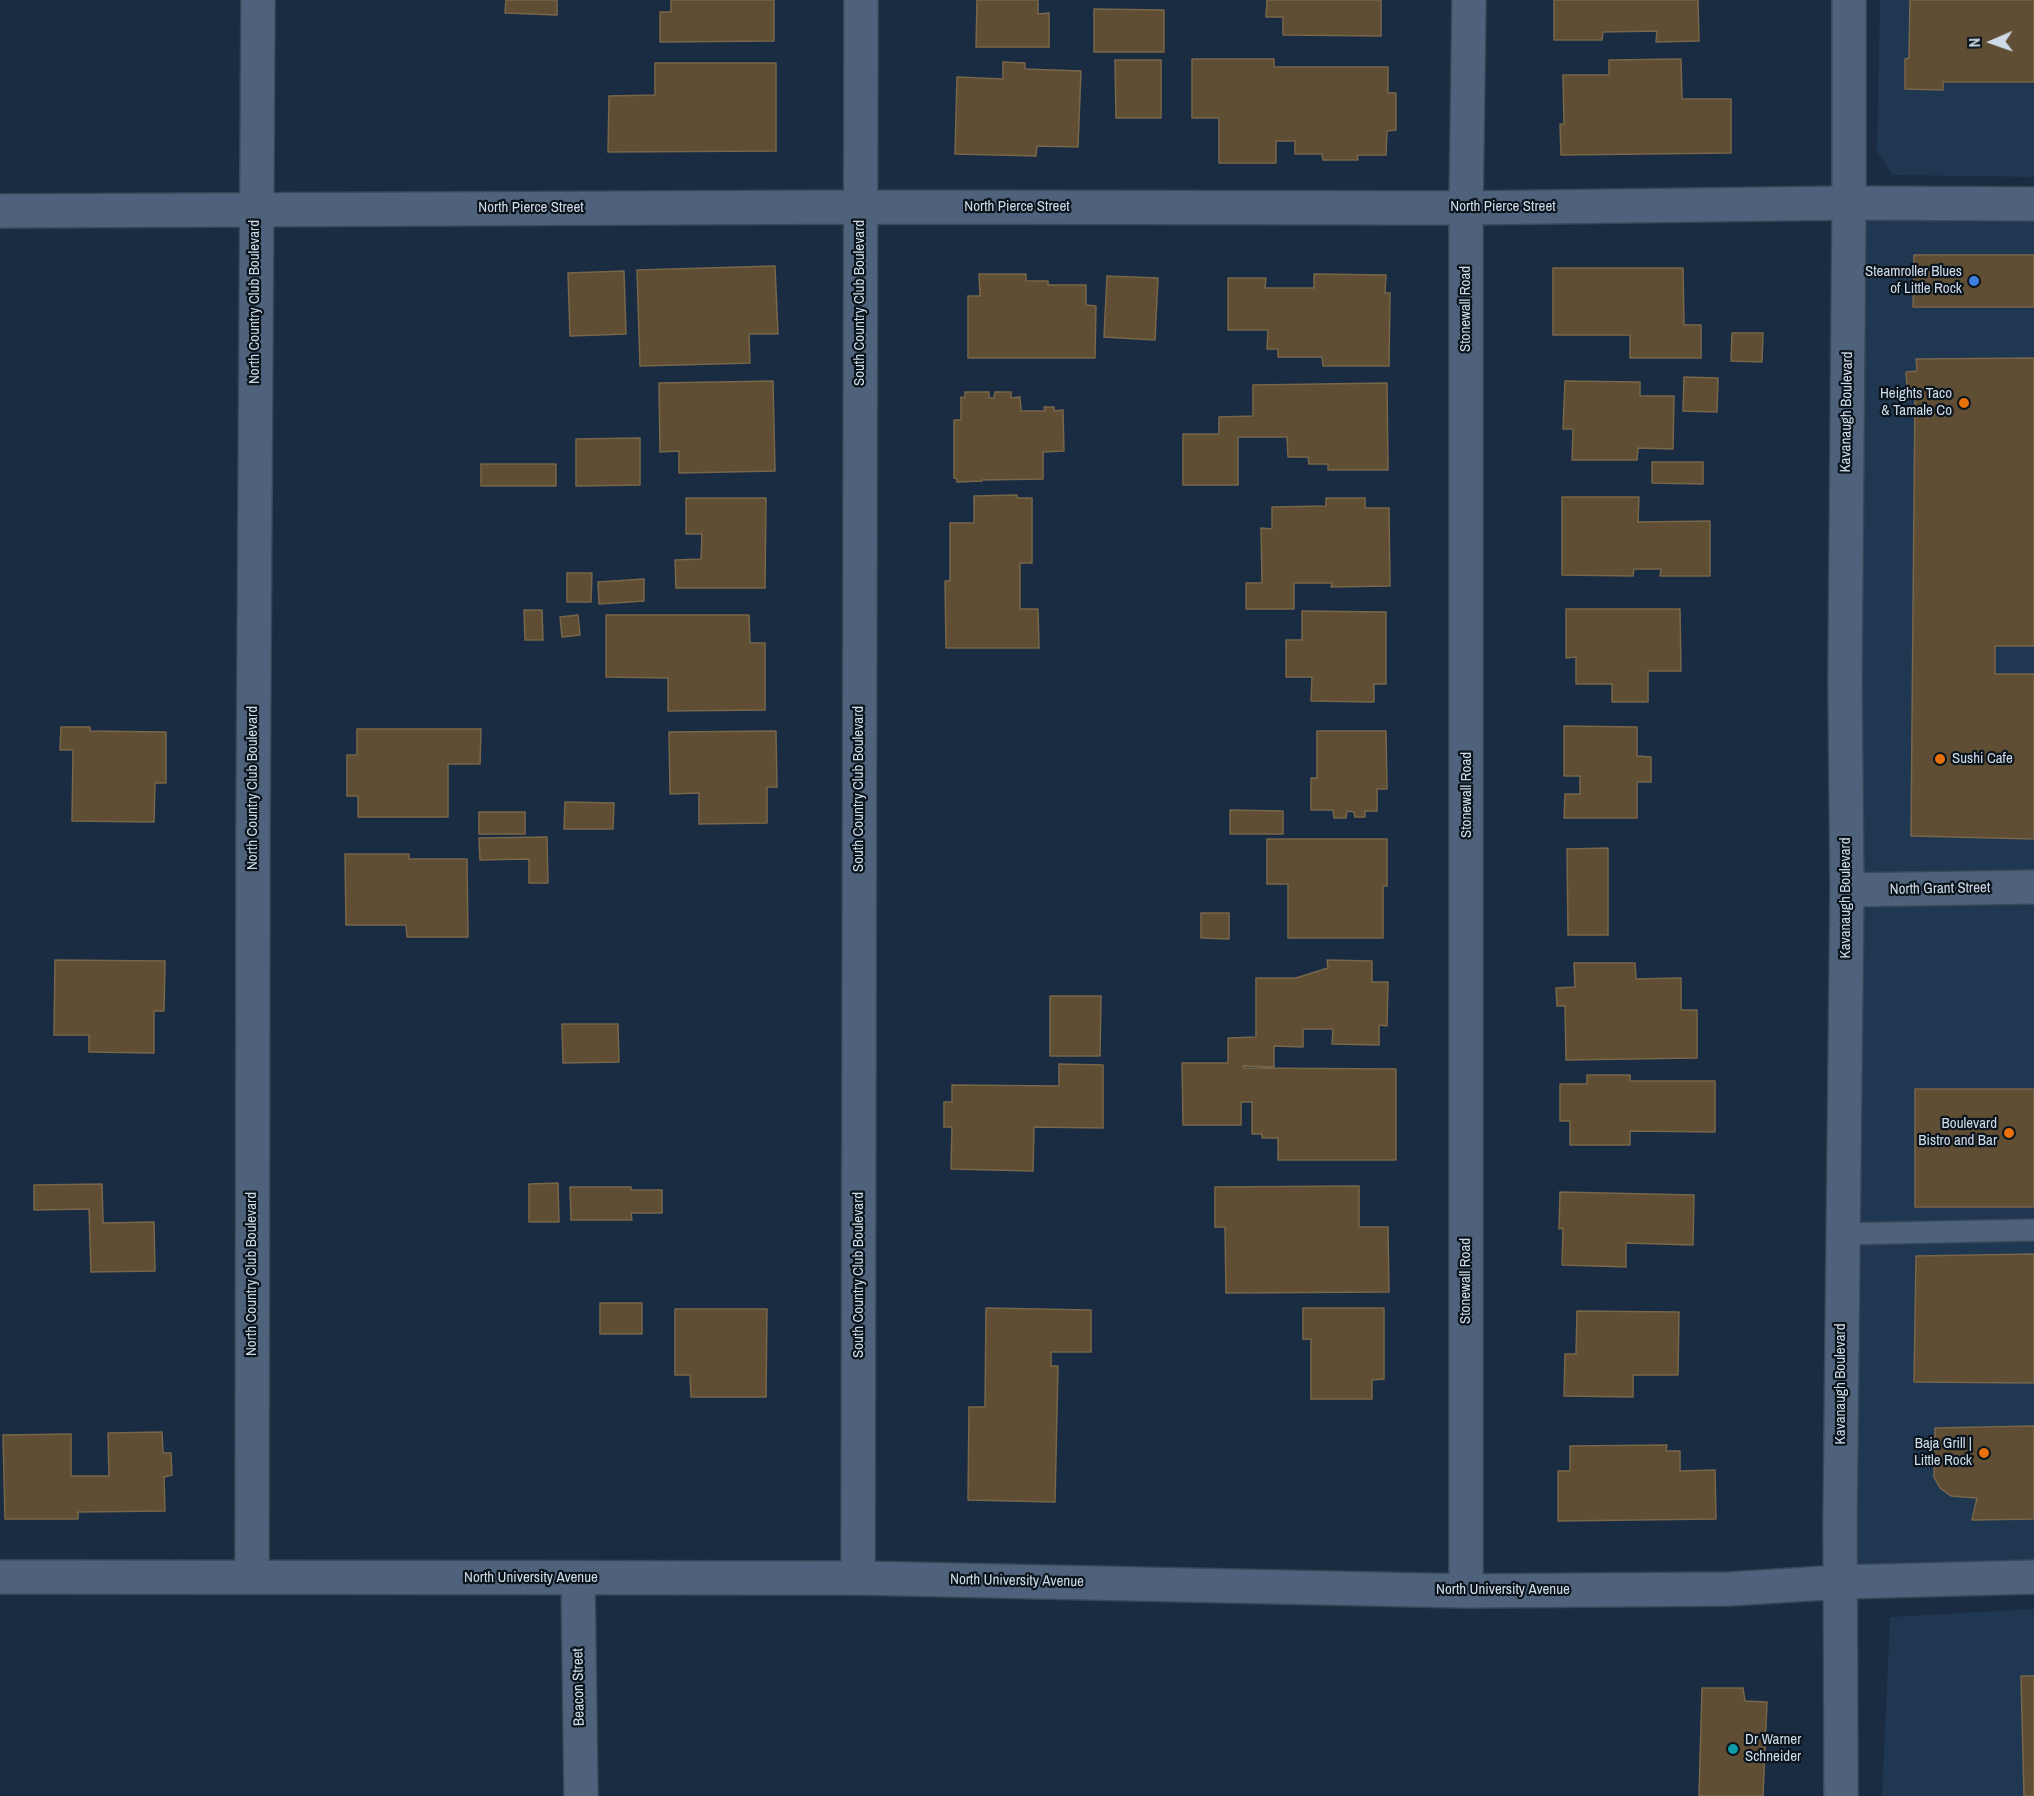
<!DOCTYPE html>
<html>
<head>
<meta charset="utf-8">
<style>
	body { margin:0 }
	#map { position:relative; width:2034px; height:1796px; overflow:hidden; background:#192c41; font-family:"Archivo Narrow",sans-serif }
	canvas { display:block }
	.north { position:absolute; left:1962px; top:12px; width:60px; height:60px; -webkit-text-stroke:4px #0b141d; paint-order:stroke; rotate:268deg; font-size:16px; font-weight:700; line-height:24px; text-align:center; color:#cfdbe8 }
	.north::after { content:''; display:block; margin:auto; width:21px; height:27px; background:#cfdbe8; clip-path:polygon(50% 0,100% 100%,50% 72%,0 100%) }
</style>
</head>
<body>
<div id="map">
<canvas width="2034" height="1796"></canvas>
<div class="north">N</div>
</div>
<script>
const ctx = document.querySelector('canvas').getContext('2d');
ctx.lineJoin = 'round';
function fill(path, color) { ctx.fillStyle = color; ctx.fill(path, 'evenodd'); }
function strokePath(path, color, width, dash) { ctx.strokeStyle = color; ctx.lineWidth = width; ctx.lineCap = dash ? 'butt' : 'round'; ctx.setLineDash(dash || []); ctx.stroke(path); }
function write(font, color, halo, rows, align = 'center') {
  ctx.font = font + ' "Archivo Narrow",sans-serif'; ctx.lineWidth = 4.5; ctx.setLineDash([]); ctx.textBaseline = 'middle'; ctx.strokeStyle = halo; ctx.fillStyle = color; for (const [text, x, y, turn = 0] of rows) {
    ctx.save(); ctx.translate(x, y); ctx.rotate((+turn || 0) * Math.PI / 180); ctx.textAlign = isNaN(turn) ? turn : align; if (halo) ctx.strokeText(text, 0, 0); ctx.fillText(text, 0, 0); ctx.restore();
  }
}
const built = new Path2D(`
	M1880,0H2034V177L1893,175L1877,152Z
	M1849,203L2034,204V1577L1841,1582Z
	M2034,1609V1796H1882L1890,1617Z`);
const building = new Path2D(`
	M506,0H557V15L505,13Z
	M671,0H774V41L660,42V12H671Z
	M977,0H1038V14L1049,13V47H976Z
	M1267,0H1381V36L1283,35V17H1266Z
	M1554,0H1698L1699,41L1656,42L1657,31L1603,32L1602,40H1554Z
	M1910,0H2034V82H1943V90L1905,89V59L1909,58Z
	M1094,9L1164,10V52H1094Z
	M1192,59H1274V67H1388V93H1396V130L1387,131L1386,155H1357L1358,160H1323L1322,154H1295V141H1276V163H1219V118H1192Z
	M1681,59L1682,99H1731V153L1561,155L1560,124H1564L1563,75H1609V60Z
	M1115,60H1161V118H1116Z
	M1003,62L1025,63V69L1081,71L1078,147L1037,146L1036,156L955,154L957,77L1003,79Z
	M655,63H776V151L608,152L609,96L655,95Z
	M1914,255H2034V307H1913Z
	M775,266L778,334H749L750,363L640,366L637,270Z
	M1553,268H1683L1684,325H1701V358H1630V335H1553Z
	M624,271L626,334L570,336L568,273Z
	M979,274H1026V281H1048V285H1086V305L1096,306L1095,358H968V296H980Z
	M1314,274L1386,275L1385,293H1390L1389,366H1323L1322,357H1278V349H1267L1268,330H1228V278H1266L1265,288H1314Z
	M1107,276L1158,278L1155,340L1104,337Z
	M1732,333H1763L1762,362L1731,361Z
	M2034,358V646H1995V674H2034V839L1911,836L1915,388H1907L1906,372L1917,371L1916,359Z
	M1684,377L1718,378L1717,412L1683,411Z
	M773,381L775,471L679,473V451L660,452L659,383Z
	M1565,381L1640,382V396H1674L1673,449L1638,448L1637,460H1572L1573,429H1563Z
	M1387,383L1388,470H1328V464H1309L1308,457H1288L1287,437H1238V485H1183V434H1219V417L1253,416V385Z
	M965,392H989V398H994L995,392H1011V398L1020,397L1021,411H1045L1044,407H1054V411L1063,410L1064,451L1043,452V479L982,480V481L957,482V479L954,478V420H961V397L965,398Z
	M640,438V485L576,486V439Z
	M1652,462H1703V484L1652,483Z
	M481,464H556V486H481Z
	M1017,495V498H1032V563H1020V609H1038L1039,648H946L945,581H950V523H974V496Z
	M1562,497H1639L1638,522L1710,521V576H1660L1661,569H1634L1633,576L1562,575Z
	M686,498H766L765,588H676L675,560L701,559L702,534H686Z
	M1326,498H1365V508H1389L1390,586L1331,587L1332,583H1294V609H1246V583H1262L1261,528L1272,529V507L1326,506Z
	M567,573H592L591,602H567Z
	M644,579V601L599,604L598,582Z
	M1566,609H1680L1681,671H1648V702H1612V684H1576V657L1566,658Z
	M524,610H542L543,640H525Z
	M1302,611L1386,612V684H1374V702L1311,701L1312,677H1286V640H1302Z
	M578,615L580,635L562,637L560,617Z
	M606,615H749L750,643H765V710L668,711V678L606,677Z
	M1564,726L1637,727V756L1651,757V782H1637V818H1564L1565,794H1580V776H1564Z
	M61,727H90V731L166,732V783H155L154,822L72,821L73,750H60Z
	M357,729H481L480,764H448V817H358V796H347V755H357Z
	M776,731L777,787H767V823L699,824V793L670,794L669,732Z
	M1317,731H1386L1387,789H1377V811H1365V817H1355L1354,812L1347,811L1346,818H1334L1333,810H1311V778H1317Z
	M565,802L614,803L613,829H564Z
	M1230,810L1283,811V834H1230Z
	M479,812H525V834H479Z
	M547,837L548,883H529V859L480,860L479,838Z
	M1267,839H1387V886H1383V938H1288V884H1267Z
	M1608,848V935H1568L1567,849Z
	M345,854H409V859H467L468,937H407L406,925H346Z
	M1201,913H1229V939L1201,938Z
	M55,960L165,961L164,1011H154V1053L89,1052V1035H54Z
	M1327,960L1372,961V982H1388L1387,1026L1379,1025V1045L1332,1044L1333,1029H1303V1047L1274,1046V1067L1243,1066L1244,1068L1396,1069V1160H1278V1138H1262V1134H1252V1102H1241V1125H1183L1182,1063H1228V1038L1256,1037V978H1296L1328,968Z
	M1574,963H1635L1636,979L1681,978V1010H1697V1058L1566,1060L1565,1006H1557L1556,988L1575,987Z
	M1050,996H1101L1100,1056H1050Z
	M562,1024H618L619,1062L563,1063Z
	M1059,1064L1103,1065V1128L1034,1127L1033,1171L951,1169L952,1127H944V1102H952V1085L1059,1086Z
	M1587,1075H1630V1081H1715V1132L1630,1131V1145H1570V1121H1560V1084H1587Z
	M1915,1089H2034V1207H1915Z
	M558,1183L559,1222H529V1184Z
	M102,1184L103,1223L154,1222L155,1271L91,1272L89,1209L34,1210V1185Z
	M1359,1186V1227H1388L1389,1292L1226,1293L1225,1227H1215V1187Z
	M570,1187H631V1190H662V1213H631L632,1220H571Z
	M1560,1192L1694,1195L1693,1245L1626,1243V1267L1562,1265L1563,1228L1559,1229Z
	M2034,1254V1383L1914,1382L1916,1256Z
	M600,1303H642V1334H600Z
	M986,1308L1091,1310V1352H1051V1366H1058L1055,1502L968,1500L969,1407H985Z
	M1303,1308H1384V1379L1372,1380V1399H1311V1339H1303Z
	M675,1309H767L766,1397H691L690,1375H675Z
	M1577,1311L1679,1312L1678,1375H1633V1397L1564,1396L1565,1354H1576Z
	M2034,1426V1519L1972,1520L1977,1498L1951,1496L1940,1488L1934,1477L1935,1428Z
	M162,1432L163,1453H171L172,1475L164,1477L165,1511L78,1512V1519H5L3,1435L71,1434V1476H109L108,1433Z
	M1667,1445L1666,1451H1680V1471L1715,1470L1716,1519L1558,1521V1471H1570V1446Z
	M2021,1676H2034V1796H2024Z
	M1702,1688H1743L1745,1701L1767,1702L1763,1796H1699Z`);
const lane = new Path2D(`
	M1842,1234L2034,1230`);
const street = new Path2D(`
	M0,211L860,207L1466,208L1849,203L2034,204
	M1847,890L2034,887
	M252,1577L253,829L258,0
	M858,1578L861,0
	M578,1579L581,1796
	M1466,1591V208L1469,0`);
const secondary = new Path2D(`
	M0,1577L858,1578L1466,1591L1729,1589L1841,1582L2034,1577
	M1841,1796L1840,1522L1847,890L1845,680L1849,203V0`);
const markers = [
	[1974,281,6,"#3f7fe0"],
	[1964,403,6,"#e8710a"],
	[1940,759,6,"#e8710a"],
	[2009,1133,6,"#e8710a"],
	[1984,1453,6,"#e8710a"],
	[1733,1749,6,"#0f9aa8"]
];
const streetNames = [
	["North Pierce Street",1017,207],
	["North Pierce Street",1503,207],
	["North Pierce Street",531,208],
	["North Country Club Boulevard",255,302,-90],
	["South Country Club Boulevard",860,303,-90],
	["Stonewall Road",1466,309,-90],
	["Kavanaugh Boulevard",1847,412,-89],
	["North Country Club Boulevard",253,788,-90],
	["South Country Club Boulevard",859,789,-90],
	["Stonewall Road",1467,795,-90],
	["North Grant Street",1940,889,-1],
	["Kavanaugh Boulevard",1846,898,-90],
	["North Country Club Boulevard",252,1274,-90],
	["South Country Club Boulevard",859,1275,-90],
	["Stonewall Road",1466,1281,-90],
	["Kavanaugh Boulevard",1841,1384,-90],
	["North University Avenue",531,1578],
	["North University Avenue",1017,1581,1],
	["North University Avenue",1503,1590],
	["Beacon Street",579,1687,-91]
];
const poiNames = [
	["Steamroller Blues",1962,272],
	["of Little Rock",1962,289],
	["Heights Taco",1952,394],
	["& Tamale Co",1952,411],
	["Sushi Cafe",1952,759,"left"],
	["Boulevard",1997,1124],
	["Bistro and Bar",1997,1141],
	["Baja Grill |",1972,1444],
	["Little Rock",1972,1461],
	["Dr Warner",1745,1740,"left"],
	["Schneider",1745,1757,"left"]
];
fill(built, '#1f3751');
fill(building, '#5f4e33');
strokePath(building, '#78664b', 1.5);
strokePath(lane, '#384859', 24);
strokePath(street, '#384859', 36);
strokePath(secondary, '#384859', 36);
strokePath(lane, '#4e637b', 21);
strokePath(street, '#4e637b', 33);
strokePath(secondary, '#4e637b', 33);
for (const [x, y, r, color] of markers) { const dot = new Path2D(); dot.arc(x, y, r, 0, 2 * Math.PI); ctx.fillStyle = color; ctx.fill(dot); strokePath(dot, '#0b141d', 2); }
write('15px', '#cfdbe8', '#0b141d', streetNames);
write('15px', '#cfdbe8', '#0b141d', poiNames, 'right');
</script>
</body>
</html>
